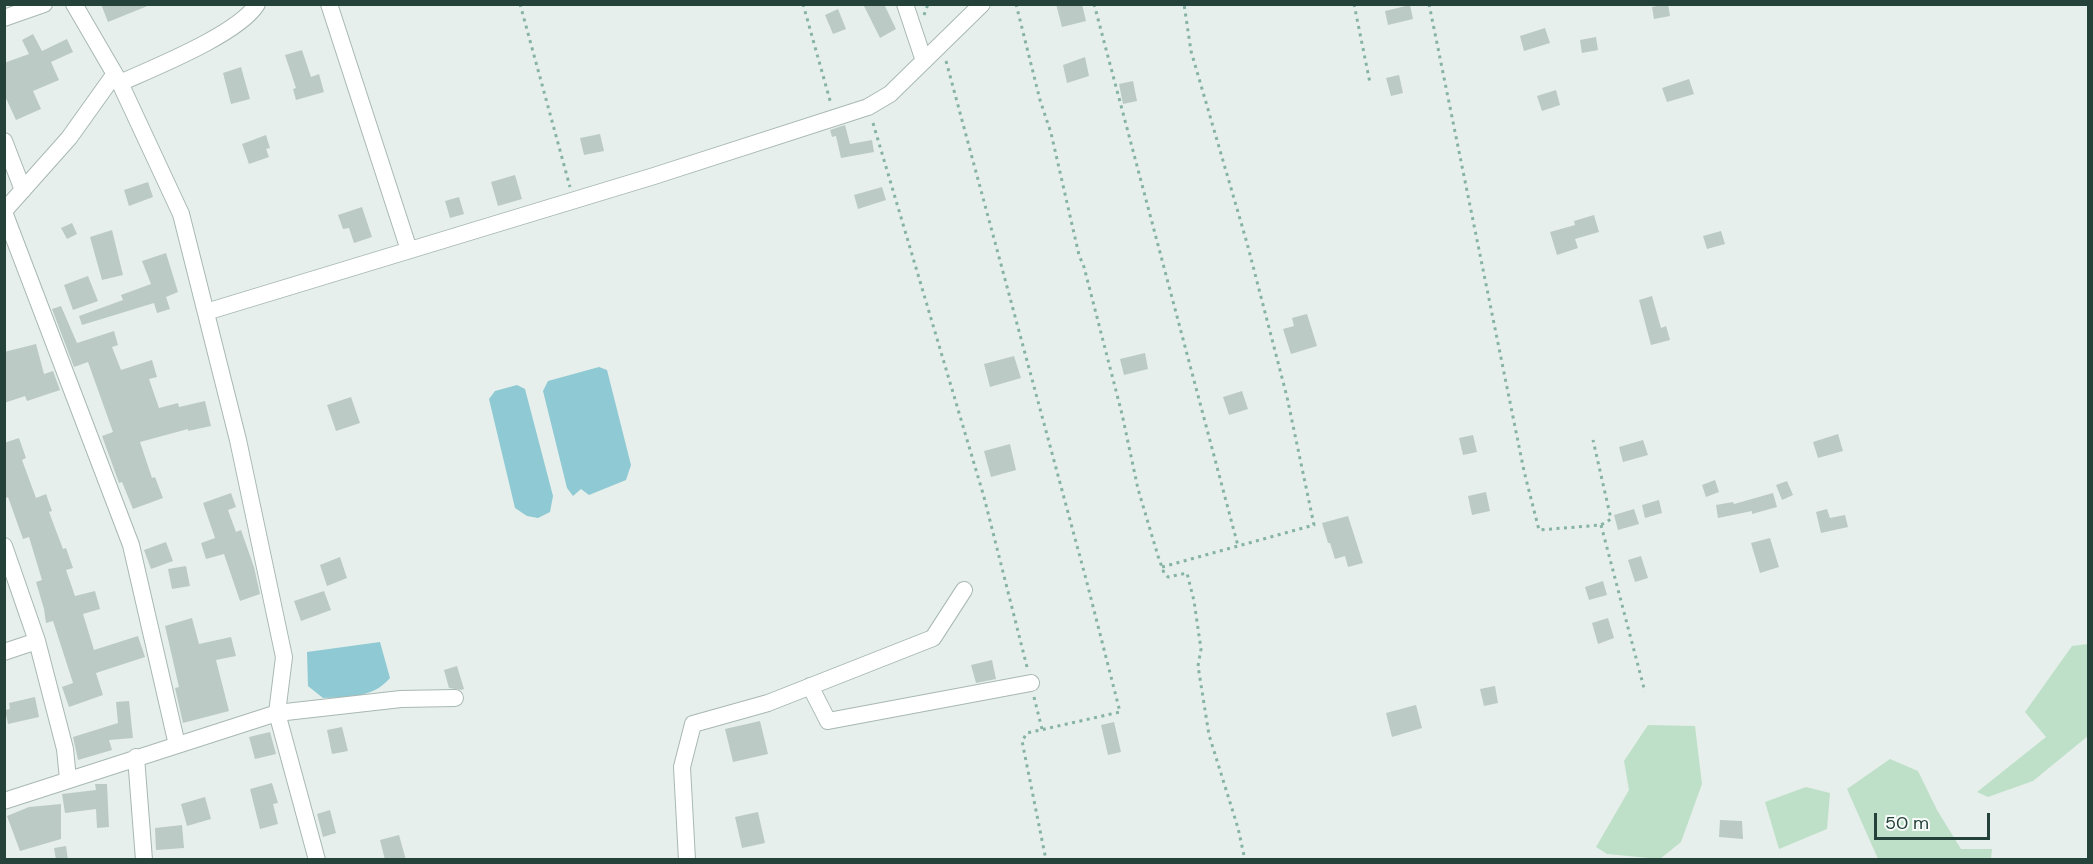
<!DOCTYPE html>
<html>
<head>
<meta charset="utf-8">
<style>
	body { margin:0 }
	#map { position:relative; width:2093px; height:864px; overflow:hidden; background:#e6efeb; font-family:"DM Sans",sans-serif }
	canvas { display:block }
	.frame { position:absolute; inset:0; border:6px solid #24423a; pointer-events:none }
	.scale { position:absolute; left:1874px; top:813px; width:116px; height:27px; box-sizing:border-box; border:3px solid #24423a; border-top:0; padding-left:8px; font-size:18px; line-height:21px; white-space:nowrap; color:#24423a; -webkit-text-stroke:4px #f7fbf9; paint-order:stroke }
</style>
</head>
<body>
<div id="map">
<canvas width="2093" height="864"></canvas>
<div class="frame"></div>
<div class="scale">50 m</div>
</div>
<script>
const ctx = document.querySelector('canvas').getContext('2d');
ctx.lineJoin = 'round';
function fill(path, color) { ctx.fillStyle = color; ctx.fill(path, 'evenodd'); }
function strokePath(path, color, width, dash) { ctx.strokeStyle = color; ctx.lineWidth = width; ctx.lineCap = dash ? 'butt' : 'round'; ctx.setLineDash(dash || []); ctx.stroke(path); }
const green = new Path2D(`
	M2088,644V736L2033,781L1988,797L1977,792L2046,737L2025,712L2072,646Z
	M1648,725L1695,726L1702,784L1681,842L1660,859L1607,854L1596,847L1629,790L1624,761Z
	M1890,759L1918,771L1937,810L1961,849H1992L1991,859H1878L1847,789Z
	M1806,787L1830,793L1827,829L1779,849L1765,802Z`);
const water = new Path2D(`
	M599,367L607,370L631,465L626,480L589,495L581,489L573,496L567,488L543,391L548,381Z
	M517,385L525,389L553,496L550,512L538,518L527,516L515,508L489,399L495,391Z
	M380,642L390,678C373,698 349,697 323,698L308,686L307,652Z`);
const building = new Path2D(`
	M101,4H150V5L108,22Z
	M863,4H884L896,29L880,38Z
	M1056,4H1082L1086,21L1062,27Z
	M1668,4L1670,16L1654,19L1652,7Z
	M1410,5L1413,19L1388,25L1385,11Z
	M838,9L846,29L833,34L825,15Z
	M1545,28L1550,43L1524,51L1520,36Z
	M33,34L42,51L67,39L73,52L51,62L59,80L33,91L41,109L16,120L4,94V63L29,54L22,40Z
	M1596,37L1598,50L1582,53L1580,40Z
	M302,50L311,77L319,74L324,92L296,100L293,89L296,88L285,55Z
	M1085,57L1089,76L1067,83L1063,65Z
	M241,67L250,99L231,104L223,73Z
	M1399,75L1403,93L1391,96L1386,78Z
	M1689,79L1694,94L1667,102L1662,88Z
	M1133,81L1137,101L1123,104L1119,84Z
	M1556,90L1560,105L1542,111L1537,96Z
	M845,125L850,144L872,140L874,152L841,158L836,136L832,137L830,130Z
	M600,134L604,151L584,155L580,138Z
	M266,135L270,148L266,149L269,157L249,164L242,144Z
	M515,175L522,199L498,206L491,182Z
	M148,182L153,197L129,206L124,190Z
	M882,187L886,200L858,209L854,195Z
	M459,197L464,214L450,218L445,201Z
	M362,207L372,237L354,243L349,228L343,229L338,215Z
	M1594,215L1599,232L1575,239L1578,248L1557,255L1550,232L1575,225L1574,221Z
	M72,223L77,234L67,239L61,228Z
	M112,230L123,275L102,280L90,237Z
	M1721,231L1725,244L1707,249L1703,236Z
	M166,253L178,292L166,297L170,309L157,313L154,303L82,325L79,316L123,300L121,295L151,284L142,261Z
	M88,276L98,301L73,310L64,285Z
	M1652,296L1661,328L1666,326L1670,340L1651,345L1639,300Z
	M61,306L77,343L114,331L118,345L112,347L121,370L152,360L157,377L149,379L159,408L178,403L179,407L205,401L211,426L188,431V429L140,442L152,478L155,477L163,498L133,509L122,482L119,483L102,436L113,432L88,362L74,367L52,309Z
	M1307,314L1317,346L1291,354L1283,329L1294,326L1292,318Z
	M36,344L44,374L53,371L60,390L27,401L25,396L4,403V352Z
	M1145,353L1148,369L1124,375L1120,359Z
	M1014,356L1021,378L990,387L984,364Z
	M1242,391L1248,409L1229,415L1223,397Z
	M351,397L360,423L336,431L327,405Z
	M1838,434L1843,451L1818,458L1813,442Z
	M1473,435L1477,452L1463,455L1459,438Z
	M19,438L26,458L22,460L36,498L46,494L52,511L49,512L63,549L66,548L73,568L66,570L75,596L95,591L100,609L83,614L94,650L138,636L145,657L96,673L103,695L69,707L62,687L73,683L53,621L46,623L44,609L36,582L42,580L29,537L23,539L8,497L4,499V443Z
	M1643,440L1648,455L1623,462L1619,447Z
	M1010,444L1016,470L991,477L984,451Z
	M1715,480L1719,492L1706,497L1702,485Z
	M1787,481L1793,495L1782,500L1776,485Z
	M1486,492L1490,511L1472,515L1468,496Z
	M231,493L236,507L228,510L236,532L241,530L254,567L260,594L240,601L224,554L206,559L201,543L215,538L203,503Z
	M1773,493L1777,507L1752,514V511L1718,518L1716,505L1733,502L1734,504Z
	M1659,500L1662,513L1645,518L1642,505Z
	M1634,509L1639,524L1618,530L1614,515Z
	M1827,509L1830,518L1845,515L1848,527L1821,533L1816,512Z
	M1348,516L1363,563L1348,567L1345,556L1335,559L1330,543H1328L1322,523Z
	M1770,538L1779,567L1760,573L1751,543Z
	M166,542L173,561L151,569L144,550Z
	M1641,556L1648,578L1635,582L1628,560Z
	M340,557L347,578L327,586L320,565Z
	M186,566L190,586L172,589L168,569Z
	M1603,581L1607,595L1589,600L1585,587Z
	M324,591L331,610L301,621L294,601Z
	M192,618L199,644L231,637L236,656L216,660L229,711L183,723L175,688L179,687L165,626Z
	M1608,618L1614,638L1598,644L1592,623Z
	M992,660L996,679L976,683L971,665Z
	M457,666L464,689L461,690L449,688L444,670Z
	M1495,686L1498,703L1484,706L1480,689Z
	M35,697L39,717L8,724L5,710L10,709L9,703Z
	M129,701L133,738L109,740L112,750L78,760L73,737L118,723L116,702Z
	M1416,705L1422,728L1392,737L1386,713Z
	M760,721L768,754L733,762L725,729Z
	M1114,722L1121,752L1108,755L1101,725Z
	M342,727L348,751L332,754L327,730Z
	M270,732L276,754L255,759L249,737Z
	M272,783L278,803L273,804L278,824L260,829L250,789Z
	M95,784H107L109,827L97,828L96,809L65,813L62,794L96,790Z
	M205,797L211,819L187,826L181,804Z
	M61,804V839L20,851L7,816L29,807Z
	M330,810L336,833L323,837L317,814Z
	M758,812L765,843L742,848L735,817Z
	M1720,820L1742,821L1743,839L1719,837Z
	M182,825L184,848L156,850L155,828Z
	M399,835L406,860H385L380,840Z
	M66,846L68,860H56L54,848Z`);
const path = new Path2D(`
	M520,4L570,187
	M803,4L831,104
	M1016,4L1040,100L1051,133L1079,255L1084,267L1122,414L1138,489L1158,556L1164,573L1168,577L1187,573L1194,601L1201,649L1198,666L1209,735L1238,828L1245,860
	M1094,4L1238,546
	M1354,4L1370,83
	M1429,4L1524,471L1539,530L1601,525L1611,519L1593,440
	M924,15L928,4
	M946,61L1086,579L1120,712L1027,733L1022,741L1046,860
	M873,123L984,497L1027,667
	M1601,525L1645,692
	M1162,567L1314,525L1287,397L1247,243L1191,51L1184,4
	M1034,697L1042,729`);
const street = new Path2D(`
	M74,4L120,83L181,214L238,440L284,657L277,713L317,860
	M329,4L409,250
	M905,4L924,61
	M4,18L44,4
	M120,83C153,68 239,34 257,4
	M4,141L23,190
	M4,211L69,138L114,75
	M4,212L131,545L177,745
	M206,312L654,176L868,107L890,94L982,4
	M4,546L37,641L65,749L68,779
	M4,652L37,641
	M810,686L828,721L1031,683
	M136,757L144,860
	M4,801L277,713L401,699L455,698
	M687,860L682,767L693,724L768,703L933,638L964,590`);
fill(green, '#bfe0c8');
fill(water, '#8ec9d4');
fill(building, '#bbcac4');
strokePath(street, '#a8b8b2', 18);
strokePath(path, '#86b3a5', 3, [3, 4.5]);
strokePath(street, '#fff', 16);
</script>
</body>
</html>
